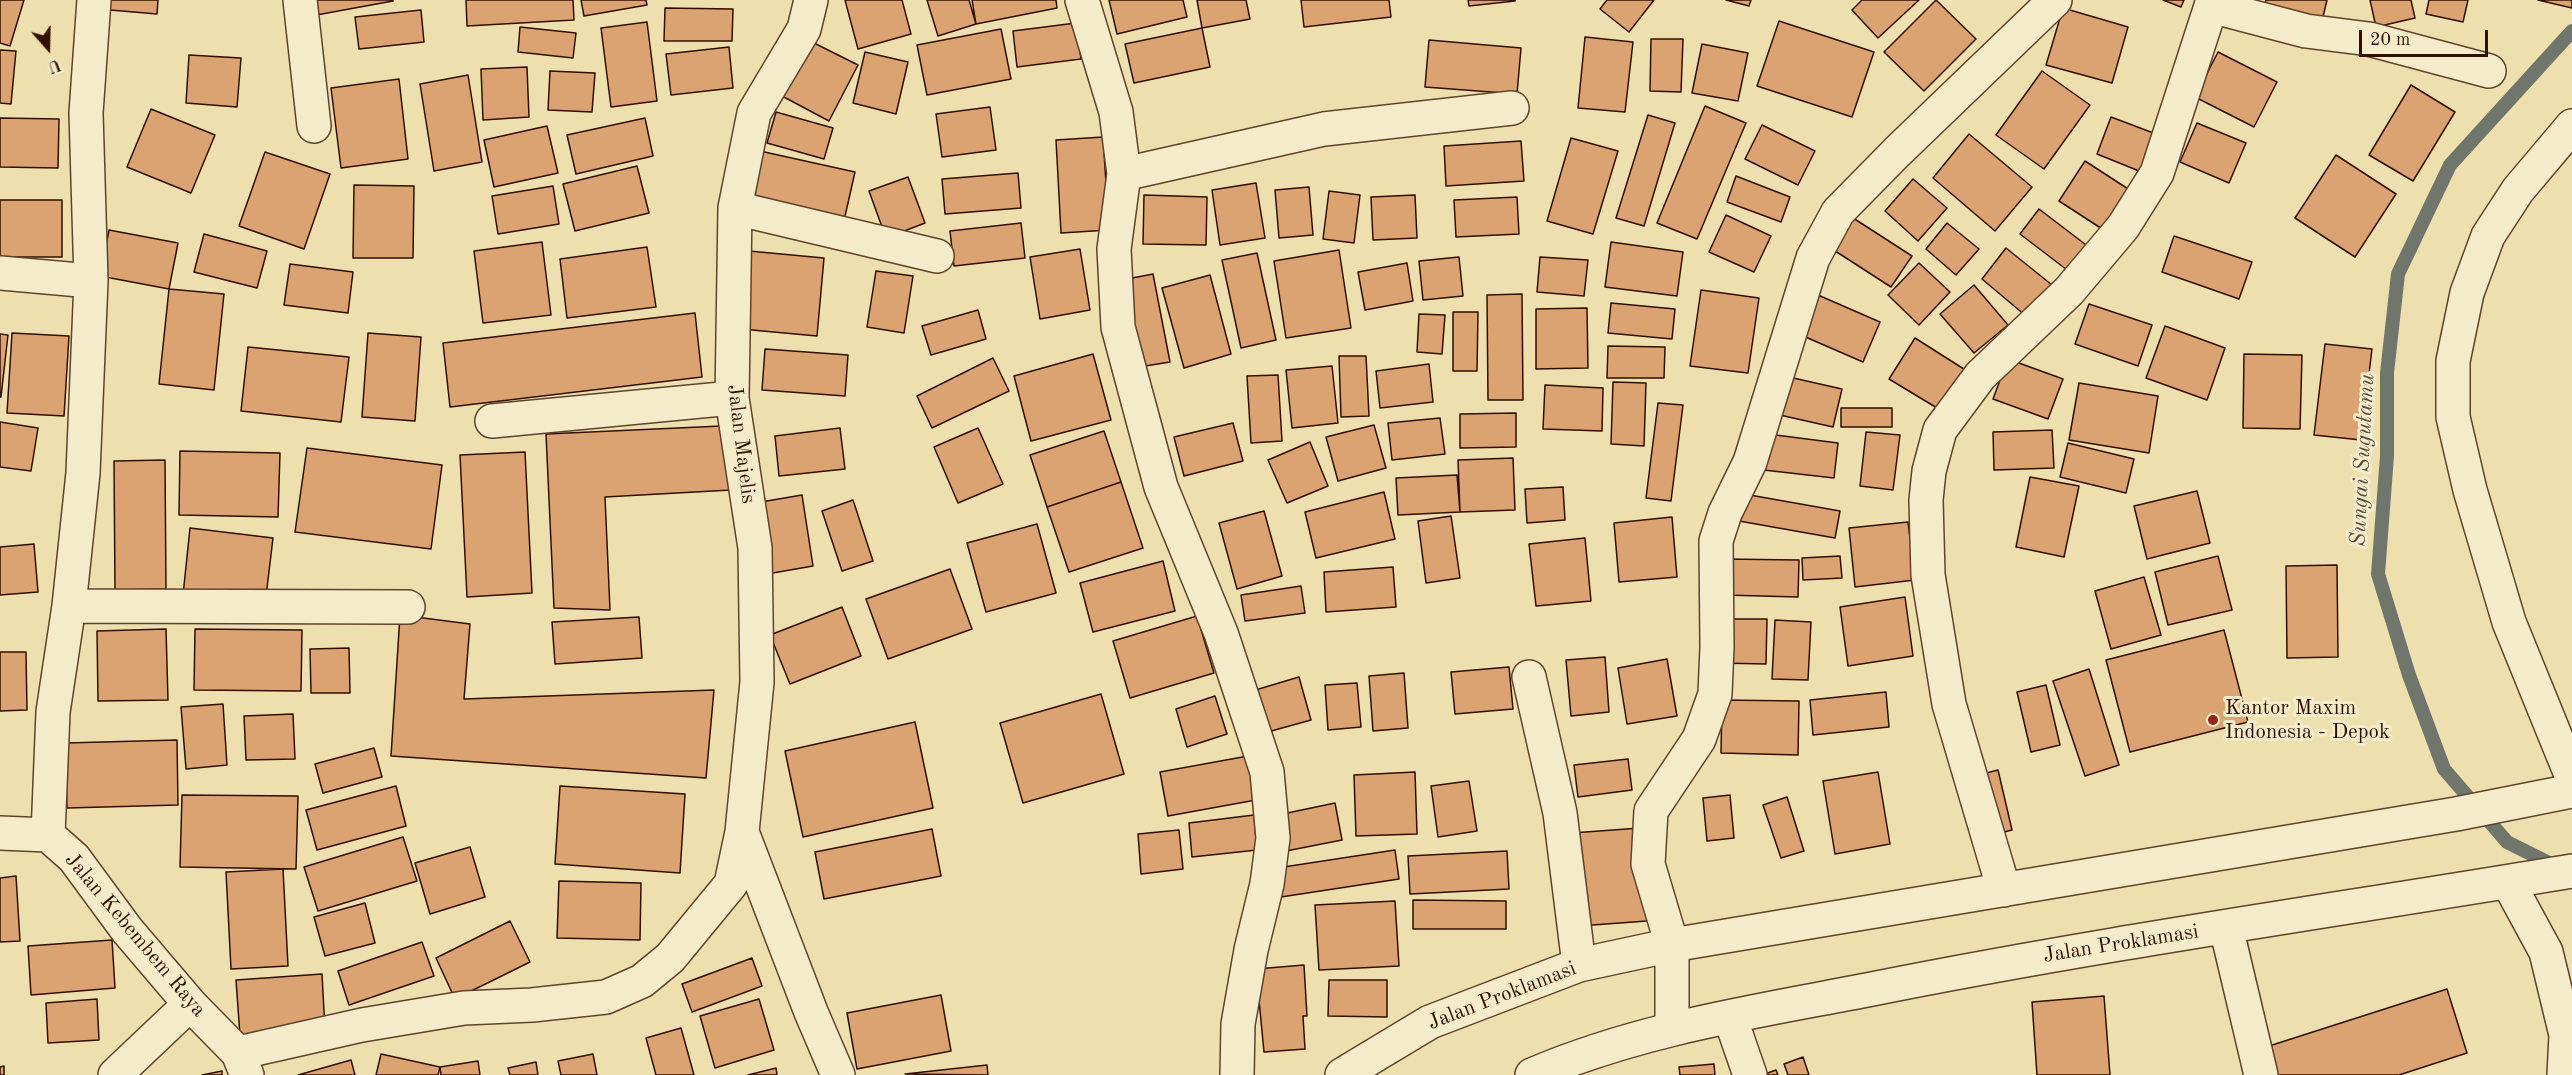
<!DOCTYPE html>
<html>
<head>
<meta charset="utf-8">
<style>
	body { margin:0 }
	#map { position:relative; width:2572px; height:1075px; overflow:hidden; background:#eee0ae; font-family:"Old Standard TT",serif }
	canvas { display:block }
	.north { position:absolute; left:18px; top:18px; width:60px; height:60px; -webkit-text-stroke:4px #f4ebca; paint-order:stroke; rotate:160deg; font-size:16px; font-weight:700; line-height:24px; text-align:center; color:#310f02 }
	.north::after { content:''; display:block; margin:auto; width:21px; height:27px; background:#310f02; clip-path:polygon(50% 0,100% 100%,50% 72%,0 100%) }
	.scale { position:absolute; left:2359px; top:30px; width:129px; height:27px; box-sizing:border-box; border:3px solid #310f02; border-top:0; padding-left:8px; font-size:18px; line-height:21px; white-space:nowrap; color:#310f02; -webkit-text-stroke:4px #f4ebca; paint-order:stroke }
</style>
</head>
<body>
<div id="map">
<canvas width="2572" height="1075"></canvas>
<div class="north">U</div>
<div class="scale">20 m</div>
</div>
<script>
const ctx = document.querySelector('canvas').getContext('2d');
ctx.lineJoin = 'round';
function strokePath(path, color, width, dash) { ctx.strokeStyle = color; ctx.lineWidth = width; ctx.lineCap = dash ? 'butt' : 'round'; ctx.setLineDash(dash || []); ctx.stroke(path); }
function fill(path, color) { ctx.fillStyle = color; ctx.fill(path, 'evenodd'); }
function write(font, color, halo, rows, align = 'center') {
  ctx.font = font + ' "Old Standard TT",serif'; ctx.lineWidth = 6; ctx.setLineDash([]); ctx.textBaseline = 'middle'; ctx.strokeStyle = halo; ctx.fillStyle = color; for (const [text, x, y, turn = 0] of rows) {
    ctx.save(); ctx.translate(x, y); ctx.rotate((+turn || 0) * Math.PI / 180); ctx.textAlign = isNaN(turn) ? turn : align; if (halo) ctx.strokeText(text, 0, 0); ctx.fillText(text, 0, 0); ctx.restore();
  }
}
const stream = new Path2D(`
	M2557,867L2507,842L2444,769L2409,675L2378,574L2387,456V373L2398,274L2450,165L2572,31`);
const building = new Path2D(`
	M0,0H24L10,46L0,43Z
	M110,0H158L157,14L110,10Z
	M308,0H393V1L311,16Z
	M466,0H573L574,20L467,26Z
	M581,0H646L647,5L584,16Z
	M845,0H902L911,34L858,49Z
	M927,0H969L976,24L938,36Z
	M972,0H1056L1057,8L976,24Z
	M1109,0H1183L1187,17L1117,34Z
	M1197,0H1246L1250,19L1202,28Z
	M1301,0H1389L1391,17L1304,27Z
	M1468,0H1515V1L1469,6Z
	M1607,0H1654L1629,32L1600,9Z
	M1726,0H1751L1749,6Z
	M1862,0H1919L1878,38L1852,10Z
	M1936,0L1976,39L1924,91L1884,52Z
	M2163,0H2184L2181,7Z
	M2266,0H2327L2322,21L2264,7Z
	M2370,0H2411L2415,18L2376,27Z
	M2429,0H2468L2463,22L2426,14Z
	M2538,0H2572V8Z
	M665,8L733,9L732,41H664Z
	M2063,8L2128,27L2112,83L2046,65Z
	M421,10L424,42L359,49L355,17Z
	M1779,21L1874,52L1852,117L1757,86Z
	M647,22L657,101L611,107L601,28Z
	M1076,23L1081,59L1017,67L1013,31Z
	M520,27L576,33L573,58L518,52Z
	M1202,28L1210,67L1134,83L1125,44Z
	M1001,29L1011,79L927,95L917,45Z
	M1585,37L1633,42L1625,112L1578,108Z
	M1651,39H1683L1681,92L1650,91Z
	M1429,40L1521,48L1517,94L1425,87Z
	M810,41L858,65L829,121L782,96Z
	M1702,44L1748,53L1738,101L1692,93Z
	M729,47L733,88L671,95L666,54Z
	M0,50L16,51L11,104L0,103Z
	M865,52L908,62L896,114L853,103Z
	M2218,52L2277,82L2254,127L2195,97Z
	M189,55L241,58L237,107L186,103Z
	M527,67L529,117L483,120L481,69Z
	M550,71L595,73L592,112L548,110Z
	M2042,71L2090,105L2044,169L1996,135Z
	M468,75L482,162L434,171L420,84Z
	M399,79L408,159L341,168L331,88Z
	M2411,85L2455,112L2413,181L2369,155Z
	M1705,106L1746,123L1697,239L1657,223Z
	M990,107L996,150L942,157L936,114Z
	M151,109L215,135L191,193L127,167Z
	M776,112L833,128L824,159L767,143Z
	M1648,115L1675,123L1644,226L1616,218Z
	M2111,117L2164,137L2149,175L2097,154Z
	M0,118L59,119L58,168L0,167Z
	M645,118L653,156L576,174L567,135Z
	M2197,123L2246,143L2229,183L2180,162Z
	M1762,125L1815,151L1798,185L1745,159Z
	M547,126L558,173L494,187L484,140Z
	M1969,134L2032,187L1995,231L1933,178Z
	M1103,137L1109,230L1061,233L1056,140Z
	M1571,138L1618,151L1593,234L1547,221Z
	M1521,141L1524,181L1446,186L1444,146Z
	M760,151L855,172L843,225L748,204Z
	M265,152L330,174L304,249L239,226Z
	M2336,155L2396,194L2355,257L2295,218Z
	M2085,161L2139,196L2113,236L2059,201Z
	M637,166L649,213L575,231L563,184Z
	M1018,173L1021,208L945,214L942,179Z
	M1736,176L1790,197L1781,222L1727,202Z
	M908,177L925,223L886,238L869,191Z
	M1913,179L1947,208L1918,241L1885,211Z
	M1256,183L1265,238L1220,245L1212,190Z
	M354,185L414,186L413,258H353Z
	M553,186L559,224L498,234L492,196Z
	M1309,187L1313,235L1279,238L1275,190Z
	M1329,191L1360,195L1354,243L1323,239Z
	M1144,195L1207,197L1206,245L1143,244Z
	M1415,195L1417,238L1373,240L1371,197Z
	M1517,197L1519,234L1456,237L1454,200Z
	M0,200H62V257H0Z
	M2039,209L2094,251L2075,276L2020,234Z
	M1726,215L1771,236L1754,272L1709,252Z
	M1850,216L1912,256L1891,287L1829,247Z
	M1021,223L1025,258L954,266L950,231Z
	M1947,223L1979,249L1956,275L1926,249Z
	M109,230L178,243L169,289L100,276Z
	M204,234L267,251L257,288L194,272Z
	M2174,236L2252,262L2239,299L2162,272Z
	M542,242L551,315L483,323L474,251Z
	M1611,242L1683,252L1677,296L1605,287Z
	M647,247L656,307L567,318L560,259Z
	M2006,248L2052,285L2026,316L1982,279Z
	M1080,249L1090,310L1040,319L1030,257Z
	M1339,250L1351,328L1286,338L1274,261Z
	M749,251L824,258L817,336L741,329Z
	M1257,253L1276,340L1241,348L1222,260Z
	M1459,257L1463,296L1423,300L1419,261Z
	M1540,257L1588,260L1584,296L1537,292Z
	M1407,263L1413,301L1365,310L1358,272Z
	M1919,263L1950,292L1919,325L1888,295Z
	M290,264L353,272L348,313L284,305Z
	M876,271L913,276L904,333L867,327Z
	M1153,274L1170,362L1139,367L1122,280Z
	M1210,275L1231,354L1184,368L1162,288Z
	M1974,285L2008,325L1974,353L1940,314Z
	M169,289L224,294L214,390L159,384Z
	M1701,290L1759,298L1748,373L1690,366Z
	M1811,292L1880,322L1863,362L1794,332Z
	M1522,294L1523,400H1488L1487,295Z
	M1611,303L1675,309L1672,339L1608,333Z
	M2089,304L2152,325L2138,366L2075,344Z
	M1587,308L1588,368L1536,369V309Z
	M978,310L986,339L931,355L922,326Z
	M1453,312H1478L1477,371H1453Z
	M695,313L702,377L450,407L443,343Z
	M1419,314L1445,315L1442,354L1417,352Z
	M2165,326L2225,348L2207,400L2146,378Z
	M12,333L69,336L64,416L7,413Z
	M368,333L421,337L415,421L362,417Z
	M0,334L8,335L1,397H0Z
	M1915,338L1967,371L1942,411L1889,379Z
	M2325,344L2372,349L2361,440L2314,435Z
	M1608,346L1665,347L1664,378H1607Z
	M248,347L349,357L341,422L241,411Z
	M765,349L848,355L845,396L762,390Z
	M1093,354L1111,420L1031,441L1014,376Z
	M2244,354L2302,355L2300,429L2243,428Z
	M1339,356H1366L1369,416L1341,417Z
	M993,358L1009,391L932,428L917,396Z
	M2008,359L2063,379L2048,419L1993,399Z
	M1429,364L1433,402L1380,408L1376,371Z
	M1332,366L1338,423L1292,428L1286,370Z
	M1278,375L1282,441L1251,443L1247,376Z
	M1780,375L1842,389L1833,427L1771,413Z
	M1613,382L1646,383L1644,446L1611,444Z
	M2079,383L2158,396L2149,453L2069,440Z
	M1545,385L1603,388L1602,431L1543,429Z
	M1658,403L1683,405L1671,501L1646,498Z
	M1841,408H1892V427H1841Z
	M1516,413V447L1460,448V414Z
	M1440,418L1445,454L1392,460L1388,423Z
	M0,422L38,428L31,471L0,467Z
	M1233,423L1243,461L1184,476L1174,437Z
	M1374,425L1386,468L1338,481L1326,437Z
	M721,426L731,490L605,497L610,610L554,608L546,434Z
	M840,428L845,469L779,476L775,436Z
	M978,428L1003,484L958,503L934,447Z
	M2052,430L2054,468L1994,470L1993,432Z
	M1104,431L1121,482L1047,507L1030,455Z
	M1866,432L1900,435L1893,490L1860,486Z
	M1760,433L1838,443L1834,478L1755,469Z
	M1310,442L1328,486L1287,503L1268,460Z
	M2068,443L2134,459L2126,493L2060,477Z
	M307,448L442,465L431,549L295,532Z
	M180,451L280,453L278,517L179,515Z
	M525,452L532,593L467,597L460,455Z
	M1513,458L1515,510L1460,512L1458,460Z
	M165,460L166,589L115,590L114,461Z
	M1457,475L1460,512L1398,515L1396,478Z
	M2030,477L2079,486L2064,557L2016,547Z
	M1121,482L1143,548L1069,572L1047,507Z
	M1563,487L1565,520L1527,523L1525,489Z
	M2197,491L2210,543L2147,559L2134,506Z
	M1384,492L1395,539L1316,558L1305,512Z
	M1744,494L1840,511L1835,538L1739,521Z
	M802,495L813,566L767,574L755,503Z
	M853,500L873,561L842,571L822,511Z
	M1264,511L1282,576L1237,589L1219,523Z
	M1451,516L1460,578L1426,583L1418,521Z
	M1672,517L1677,577L1619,582L1614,523Z
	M1908,522L1915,580L1855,587L1849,528Z
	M1037,524L1056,593L986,612L967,543Z
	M190,528L273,538L265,605L183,595Z
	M1585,538L1591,601L1536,606L1529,544Z
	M34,544L38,592L0,595V547Z
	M1840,556L1842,578L1803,580L1802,558Z
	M2218,556L2232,610L2168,625L2155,572Z
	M1724,559L1799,560L1798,597L1724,595Z
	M1163,561L1175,611L1093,632L1080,583Z
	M2337,565L2338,657L2287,658L2286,566Z
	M1393,567L1396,607L1326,612L1324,572Z
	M950,569L972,629L888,659L866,599Z
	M2144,577L2161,635L2111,649L2095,591Z
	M1301,586L1305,613L1245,621L1241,595Z
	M1905,597L1913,656L1848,666L1840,607Z
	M842,607L861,656L790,684L770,635Z
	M400,615L470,624L464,699L714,690L706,778L391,756Z
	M1197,616L1214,673L1130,698L1113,641Z
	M639,617L642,658L555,664L552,622Z
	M1720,619H1767L1766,664L1719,663Z
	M1775,620L1811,622L1808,680L1772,679Z
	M166,629L168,700L98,701L97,631Z
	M195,629L302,630L301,691L194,690Z
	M2224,630L2248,722L2130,752L2106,660Z
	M349,648L350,693H311L310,649Z
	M0,652H26L27,710L0,711Z
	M1605,657L1609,712L1571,716L1566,660Z
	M1667,659L1677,716L1627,724L1618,668Z
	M1509,667L1513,709L1455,714L1451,672Z
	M2089,669L2119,765L2085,776L2053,681Z
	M1404,673L1408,728L1373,731L1369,676Z
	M1299,677L1311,720L1264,733L1252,691Z
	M1357,683L1361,727L1328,730L1325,685Z
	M2046,685L2060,745L2031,752L2017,692Z
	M1886,692L1889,727L1813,735L1810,700Z
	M1101,694L1124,774L1023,803L1000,723Z
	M1215,696L1227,734L1187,747L1176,709Z
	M1722,700L1799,701L1798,755L1721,753Z
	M223,704L227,765L186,769L181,707Z
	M293,714L295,759L246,760L244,716Z
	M915,722L933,808L803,837L785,751Z
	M177,740L178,805L67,808L65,743Z
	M374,748L382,777L323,793L315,764Z
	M1248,756L1256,800L1168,816L1160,772Z
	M1628,759L1632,790L1578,797L1574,765Z
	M1998,770L2012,830L1988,836L1975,776Z
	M1415,772L1417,834L1356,836L1354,775Z
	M1878,772L1890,844L1835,854L1823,781Z
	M1469,781L1477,831L1438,837L1431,786Z
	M396,786L406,826L317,850L306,810Z
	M560,786L685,794L680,873L555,864Z
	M182,795L298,796L296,869L180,867Z
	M1730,795L1734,838L1707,841L1703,798Z
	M1787,797L1804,851L1781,858L1763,805Z
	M1335,803L1342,840L1281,852L1273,816Z
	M1254,815L1257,850L1192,857L1189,823Z
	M1640,828L1647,921L1579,926L1572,833Z
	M932,829L941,876L824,899L815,852Z
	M1179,830L1183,869L1141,874L1138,834Z
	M403,837L417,881L318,911L304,867Z
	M470,847L485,897L430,914L415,863Z
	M1395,850L1399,879L1281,897L1277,868Z
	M1507,851L1509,889L1410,894L1408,856Z
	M283,869L288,966L231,969L226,872Z
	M16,876L20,941L0,942V878Z
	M559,881L641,883L640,940L557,938Z
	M1413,900L1506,901V929H1413Z
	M1395,901L1399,966L1319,970L1315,905Z
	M365,903L375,943L325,956L314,917Z
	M510,921L530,962L455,999L436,958Z
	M112,940L115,988L31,995L28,946Z
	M422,942L434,976L349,1005L338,971Z
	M752,958L762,986L692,1012L682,984Z
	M1304,965L1307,1016H1303L1305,1049L1264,1052L1256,969Z
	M322,974L325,1030L240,1036L236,980Z
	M1329,980H1387V1017L1328,1016Z
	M2447,989L2467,1053L2399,1075H2275L2266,1047Z
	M941,995L951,1051L857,1069L847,1013Z
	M2104,996L2110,1075H2037L2032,1002Z
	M97,999L99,1040L48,1043L46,1003Z
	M759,999L774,1050L715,1068L700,1016Z
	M681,1028L694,1075H656L646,1038Z
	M381,1054L440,1067L438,1075H376Z
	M593,1054L597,1075H561L558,1061Z
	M1803,1057L1809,1075H1788L1784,1064Z
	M351,1060L355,1075H298Z
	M478,1061L480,1075H441L440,1067Z
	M536,1062L538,1075H510L508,1068Z
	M1714,1064L1715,1075H1680L1679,1067Z
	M987,1065L988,1075L905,1074Z
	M4,1066V1075H0V1067Z
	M776,1068L777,1075H748Z
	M1776,1070L1778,1075H1762Z
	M222,1071V1075H202Z`);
const minor = new Path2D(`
	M300,0L314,126
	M1082,0L1116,112L1124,174L1114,249L1118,327L1161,487L1221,633L1267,772L1273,838L1267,884L1251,950L1238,1024L1237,1075
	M2211,6L2306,31L2369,39L2489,71
	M2572,126L2518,190L2488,236L2467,293L2453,361V417L2470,490L2509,622L2572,777
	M1124,174L1324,129L1512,108
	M735,208L937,256
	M0,273L91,281
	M492,421L732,398
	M69,606L408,607
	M1529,677L1560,813L1579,965
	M742,832L811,1012L838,1075
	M0,833L48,835L74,858L127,930L190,1004L238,1053L247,1075
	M48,835L53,712L69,606L83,473L91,281L86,113L94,0
	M2508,882L2546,952L2566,1035L2564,1075
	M2004,890L1949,704L1928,575L1926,500L1929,471L1940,430L1980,376L2069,291L2123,227L2157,173L2211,6L2216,0
	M2226,927L2261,1075
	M1730,1017L1750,1075
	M1672,1028V945L1648,864L1651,811L1699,739L1715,694L1717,647L1716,541L1725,513L1750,462L1813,258L1838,212L1897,152L2055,0
	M238,1053L362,1025L464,1008L532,1005L606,997L642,981L670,958L731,884L742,832L757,682L755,548L732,398L735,208L754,113L804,29L811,0
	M115,1075L190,1004
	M1342,1075L1430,1022L1579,965L1672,945L2456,814L2572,791
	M1532,1075C1639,1029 1753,1012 1867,990C2101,943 2337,910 2572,871`);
const markers = [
	[2213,720,6,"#8f2418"]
];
const streetNames = [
	["Jalan Majelis",741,444,83],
	["Jalan Kebembem Raya",135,935,50],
	["Jalan Proklamasi",2121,944,-9],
	["Jalan Proklamasi",1502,996,-21]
];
const poiNames = [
	["Kantor Maxim",2225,708],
	["Indonesia - Depok",2225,732]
];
const waterNames = [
	["Sungai Sugutamu",2363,460,-87]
];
strokePath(stream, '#71766c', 14);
fill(building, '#dba272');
strokePath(building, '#310f02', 1.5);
strokePath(minor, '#60432d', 36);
strokePath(minor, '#f4ebca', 33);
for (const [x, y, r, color] of markers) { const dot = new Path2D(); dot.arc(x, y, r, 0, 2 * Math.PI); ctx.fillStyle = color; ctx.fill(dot); strokePath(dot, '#f4ebca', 2); }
write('21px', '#310f02', '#f4ebca', streetNames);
write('21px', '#310f02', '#f4ebca', poiNames, 'left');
write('italic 22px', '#564b40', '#f4ebca', waterNames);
</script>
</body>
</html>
